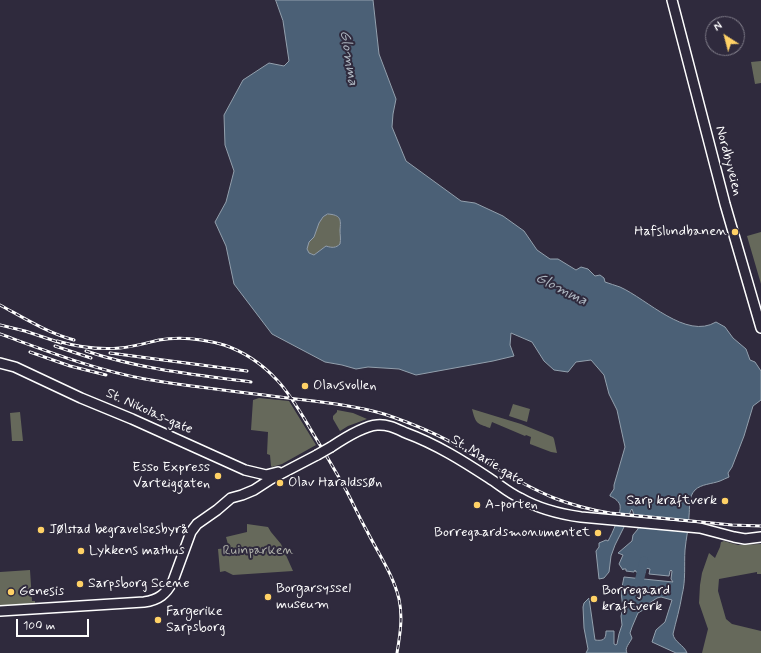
<!DOCTYPE html>
<html>
<head>
<meta charset="utf-8">
<style>
	body { margin:0 }
	#map { position:relative; width:761px; height:653px; overflow:hidden; background:#2f2a3d; font-family:Mynerve,sans-serif }
	canvas { display:block }
	.north { position:absolute; left:705px; top:16px; width:40px; height:40px; box-sizing:border-box; background:#2f2a3d; border:1px solid #827f8b; border-radius:50%; rotate:324deg; font-size:11px; font-weight:700; line-height:16px; text-align:center; color:#fff }
	.north::after { content:''; display:block; margin:auto; width:14px; height:18px; background:#ffd166; clip-path:polygon(50% 0,100% 100%,50% 72%,0 100%) }
	.scale { position:absolute; left:16px; top:619px; width:73px; height:18px; box-sizing:border-box; border:2px solid #fff; border-top:0; padding-left:5px; font-size:12px; line-height:14px; white-space:nowrap; color:#fff; -webkit-text-stroke:3px #2f2a3d; paint-order:stroke }
</style>
</head>
<body>
<div id="map">
<canvas width="761" height="653"></canvas>
<div class="north">N</div>
<div class="scale">100 m</div>
</div>
<script>
const ctx = document.querySelector('canvas').getContext('2d');
ctx.lineJoin = 'round';
function fill(path, color) { ctx.fillStyle = color; ctx.fill(path, 'evenodd'); }
function strokePath(path, color, width, dash) { ctx.strokeStyle = color; ctx.lineWidth = width; ctx.lineCap = dash ? 'butt' : 'round'; ctx.setLineDash(dash || []); ctx.stroke(path); }
function write(font, color, halo, rows, align = 'center') {
  ctx.font = font + ' Mynerve,sans-serif'; ctx.lineWidth = 4; ctx.setLineDash([]); ctx.textBaseline = 'middle'; ctx.strokeStyle = halo; ctx.fillStyle = color; for (const [text, x, y, turn = 0] of rows) {
    ctx.save(); ctx.translate(x, y); ctx.rotate((+turn || 0) * Math.PI / 180); ctx.textAlign = isNaN(turn) ? turn : align; if (halo) ctx.strokeText(text, 0, 0); ctx.fillText(text, 0, 0); ctx.restore();
  }
}
const green = new Path2D(`
	M761,61V83L755,84L751,62Z
	M328,214C341,215 341,219 340,230C340,235 341,239 340,244C336,248 332,248 326,246L314,255L309,253L307,249L309,242L314,237L319,223L323,217Z
	M761,232V284L747,236Z
	M259,398L289,401L316,445L282,464L272,467L271,466L270,455L267,454L268,432L251,430L253,400Z
	M513,404L530,409L527,422L509,416Z
	M472,409L521,424L553,437L554,439L557,453L551,452L530,444V442L531,437L526,435L525,436L492,422L490,428C476,423 476,424 472,409Z
	M337,410L353,413L367,419L348,426L340,431L333,419V416L337,412Z
	M20,412L23,441H12L10,413Z
	M247,524L268,527L271,532L281,544L293,571L233,575L225,571L220,572L218,549L229,548L226,537L247,532Z
	M724,541L738,545L761,544V574H757V572L719,579L718,591L726,619L732,624L761,631V653H702L708,629L699,603L700,585L702,573L709,553L715,558L720,547L721,542Z
	M30,570L32,601H35V604L0,606V572Z`);
const water = new Path2D(`
	M276,0H373L379,54L396,99L393,114L392,127L406,161L461,201L475,203L503,216L524,231L537,250L550,259H558L576,270L581,267L588,269L595,276L600,275L604,278L605,282C610,284 615,285 620,287C647,299 686,340 716,322L725,327L733,338L746,349L750,360L755,362L761,371V400L753,406L744,436L732,467L728,473L729,477C726,478 723,480 720,481C712,484 701,484 695,490C688,497 690,508 689,516C689,527 686,538 685,550C684,565 686,580 682,595C680,608 676,621 673,634C674,642 684,645 687,653H676L652,642L656,630L665,622L672,600L661,597L657,598L645,606L643,610L638,613L632,627L630,633L632,638C630,643 624,648 627,653H586L588,649L584,628L583,607L584,603L589,598L595,640C603,641 606,640 606,631H614V644L616,645L617,644L619,634L622,625L621,616L623,608L621,592L624,577L673,582L671,579L672,571L671,570L670,571L669,576L649,574L650,569L646,568L645,573L636,572L635,570L634,572L626,571V569H623V570L619,564L623,555L618,553L632,541L633,535L638,529V526L632,509L631,510L625,525L615,545L611,556L609,572L604,578L599,579L596,551L599,547V543L606,540L608,541C612,534 622,512 620,505C618,500 614,498 610,496V495L614,489V485L625,447L617,410L609,394L604,375L591,360L576,362L568,372L554,370L544,361L532,342L511,333L510,345L514,356L493,361L416,375L399,369L368,367L356,369L342,365L325,362L272,334L234,284L226,246L215,222L226,202L234,171L225,145L224,115L243,80L269,63L284,66L289,61L283,21ZM328,214C341,215 341,219 340,230C340,235 341,239 340,244C336,248 332,248 326,246L314,255L309,253L307,249L309,242L314,237L319,223L323,217Z`);
const river = new Path2D(`
	M637,590L644,561`);
const primary = new Path2D(`
	M672,0L725,204L761,328
	M0,363L15,367L81,398L132,419L245,470L266,475L278,472
	M331,447C343,439 363,426 377,425C388,424 397,429 406,433C436,444 463,461 489,478C500,485 509,493 520,498C539,509 559,514 581,517L700,528L734,537L745,539L761,537
	M0,611L144,602C159,600 166,594 173,581L191,532L197,524L217,510L231,498L242,495L254,490L271,479L317,455`);
const rail = new Path2D(`
	M0,305C24,318 48,333 74,340
	M0,325L25,331L61,343
	M0,334C47,351 95,370 145,379C192,387 240,392 288,398C320,402 353,405 384,414C411,423 438,434 463,449C493,466 522,485 554,498C572,505 591,510 610,513L732,525L761,526
	M57,341C78,347 99,350 120,348C133,347 146,343 159,340C181,336 203,339 224,345C245,352 263,365 277,380C291,395 301,413 311,430C323,450 335,470 346,490C353,503 359,517 367,531C378,553 393,574 399,599C403,617 400,635 397,653
	M55,346L91,358
	M86,351C139,369 196,375 251,382
	M30,352L70,366L106,375
	M110,353L247,371`);
const primaryBridge = new Path2D(`
	M317,455L331,447`);
const markers = [
	[735,232,4,"#ffd166"],
	[305,386,4,"#ffd166"],
	[218,476,4,"#ffd166"],
	[280,483,4,"#ffd166"],
	[725,501,4,"#ffd166"],
	[477,505,4,"#ffd166"],
	[41,530,4,"#ffd166"],
	[598,533,4,"#ffd166"],
	[81,551,4,"#ffd166"],
	[80,584,4,"#ffd166"],
	[11,592,4,"#ffd166"],
	[268,597,4,"#ffd166"],
	[594,599,4,"#ffd166"],
	[158,620,4,"#ffd166"]
];
const streetNames = [
	["Nordbyveien",728,161,75],
	["St. Nikolas-gate",149,412,24],
	["St. Marie gate",487,461,32]
];
const poiNames = [
	["Hafslundbanen",727,232,"right"],
	["Olavsvollen",313,386],
	["Esso Express",210,468,"right"],
	["Varteiggaten",210,484,"right"],
	["Olav Haraldssøn",288,483],
	["Sarp kraftverk",717,501,"right"],
	["A-porten",485,505],
	["Jølstad begravelsesbyrå",49,530],
	["Borregaardsmonumentet",590,533,"right"],
	["Lykkens mathus",89,551],
	["Sarpsborg Scene",88,584],
	["Borgarsyssel",276,589],
	["museum",276,605],
	["Borregaard",602,591],
	["kraftverk",602,607],
	["Genesis",19,592],
	["Fargerike",166,612],
	["Sarpsborg",166,628]
];
const parkNames = [
	["Ruinparken",258,551]
];
const waterNames = [
	["Glomma",348,58,81],
	["Glomma",561,290,27]
];
fill(green, '#66695b');
fill(water, '#4b6076');
strokePath(water, '#93a0ad', 1);
strokePath(river, '#4b6076', 9);
strokePath(primary, '#fff', 12);
strokePath(primary, '#2f2a3d', 9);
strokePath(rail, '#fff', 3);
strokePath(rail, '#2f2a3d', 1.5, [4.5]);
strokePath(primaryBridge, '#fff', 12, []);
strokePath(primaryBridge, '#2f2a3d', 9);
for (const [x, y, r, color] of markers) { const dot = new Path2D(); dot.arc(x, y, r, 0, 2 * Math.PI); ctx.fillStyle = color; ctx.fill(dot); strokePath(dot, '#2f2a3d', 1.5); }
write('14px', '#fff', '#2f2a3d', streetNames);
write('14px', '#fff', '#2f2a3d', poiNames, 'left');
write('14px', '#b2b4ad', '#2f2a3d', parkNames);
write('italic 15px', '#aeb7c1', '#2f2a3d', waterNames);
</script>
</body>
</html>
